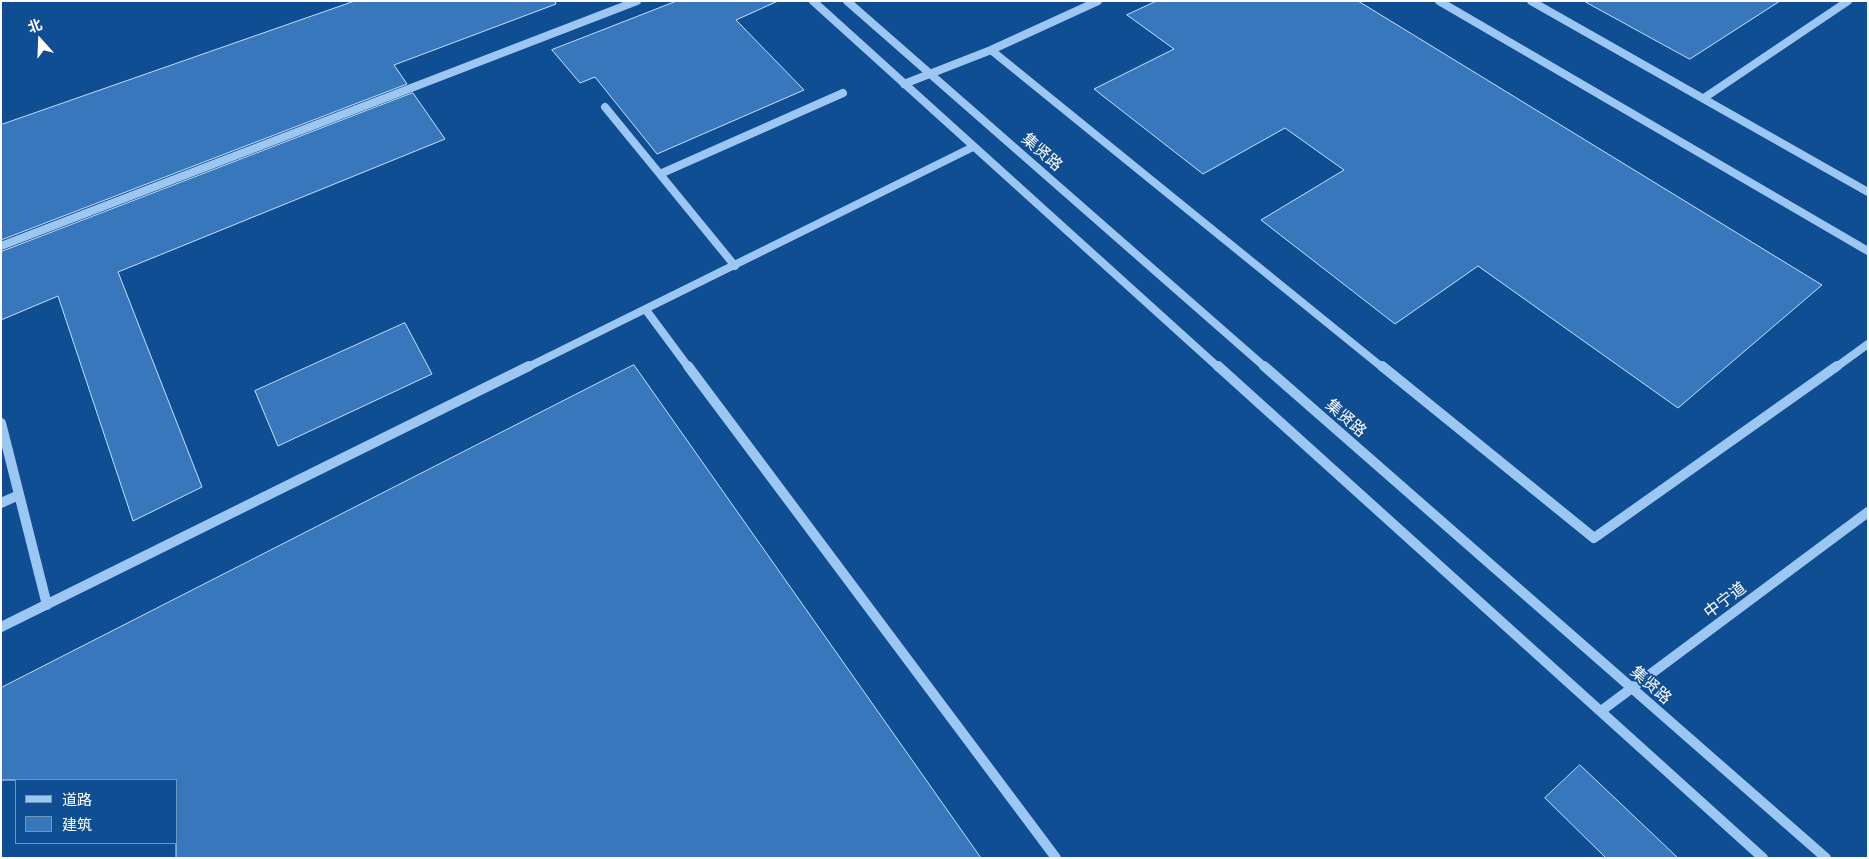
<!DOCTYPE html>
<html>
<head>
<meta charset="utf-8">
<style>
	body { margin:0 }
	#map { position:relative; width:1869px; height:859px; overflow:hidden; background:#104e93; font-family:Barlow,"Noto Sans SC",sans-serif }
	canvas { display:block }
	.frame { position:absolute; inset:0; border:2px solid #fff; pointer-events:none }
	.legend { position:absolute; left:15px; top:779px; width:162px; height:65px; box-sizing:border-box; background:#104e93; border:1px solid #7095be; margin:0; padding:6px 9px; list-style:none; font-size:15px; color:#fff }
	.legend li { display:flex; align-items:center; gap:10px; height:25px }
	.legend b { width:25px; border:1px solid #7095be }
	.north { position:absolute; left:15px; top:15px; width:50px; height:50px; -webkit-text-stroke:4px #104e93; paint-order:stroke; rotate:340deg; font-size:14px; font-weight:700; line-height:20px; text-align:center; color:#fff }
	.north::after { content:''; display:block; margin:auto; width:18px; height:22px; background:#fff; clip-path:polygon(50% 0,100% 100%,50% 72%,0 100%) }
</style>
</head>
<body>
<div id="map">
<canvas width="1869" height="859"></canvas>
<div class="frame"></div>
<ul class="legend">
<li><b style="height:6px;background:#9dc7f3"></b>道路</li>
<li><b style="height:14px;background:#3977bc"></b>建筑</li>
</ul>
<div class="north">北</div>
</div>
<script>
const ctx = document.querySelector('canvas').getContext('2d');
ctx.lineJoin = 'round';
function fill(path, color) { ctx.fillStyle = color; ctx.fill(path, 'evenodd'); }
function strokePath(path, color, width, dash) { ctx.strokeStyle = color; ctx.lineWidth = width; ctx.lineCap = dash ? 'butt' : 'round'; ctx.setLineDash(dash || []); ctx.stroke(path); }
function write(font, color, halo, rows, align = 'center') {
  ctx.font = font + ' Barlow,"Noto Sans SC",sans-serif'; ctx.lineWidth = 4; ctx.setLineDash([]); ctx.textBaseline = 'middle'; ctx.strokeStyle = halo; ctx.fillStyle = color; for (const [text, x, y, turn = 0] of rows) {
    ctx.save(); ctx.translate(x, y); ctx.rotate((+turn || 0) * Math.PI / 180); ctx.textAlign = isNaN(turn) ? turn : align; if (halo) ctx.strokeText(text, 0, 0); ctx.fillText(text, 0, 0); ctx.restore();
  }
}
const building = new Path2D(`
	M355,1H555L556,4L394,65L407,84L1,240V125Z
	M677,1H778L736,20L804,90L657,154L595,77L580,83L552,50Z
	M1157,1H1358L1822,285L1678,408L1478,266L1395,324L1261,220L1344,170L1285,128L1203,174L1094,89L1174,49L1127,15Z
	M1584,1H1780L1690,59Z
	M413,93L445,139L118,272L202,487L133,521L58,296L1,320V252Z
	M405,323L432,374L278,446L255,391Z
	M634,365L981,858H176V780H1V688Z
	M1580,765L1678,858H1606L1545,798Z`);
const minorFar1 = new Path2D(`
	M813,1L1219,368
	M847,1L1266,368
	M1439,1L1868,251
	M1531,1L1868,192
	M991,50L1383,368
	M904,84L991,50L1098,1
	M1704,98L1848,1
	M605,107L735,266
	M660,174L843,93
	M1,246L637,1
	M646,310L689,368
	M526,368L973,147
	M1835,368L1868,344`);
const minor = new Path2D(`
	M688,366L1056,858
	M1218,366L1763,858
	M1264,366L1826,858
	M1382,366L1594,538L1837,366
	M1,423L47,605
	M1,503L19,495
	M1,627L529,366
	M1601,711L1868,512`);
const streetNames = [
	["集贤路",1042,152,41],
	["集贤路",1346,418,41],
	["中宁道",1725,600,-37],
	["集贤路",1651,685,41]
];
fill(building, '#3977bc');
strokePath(building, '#c5e0fe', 1);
strokePath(minorFar1, '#9dc7f3', 8);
strokePath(minor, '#9dc7f3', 10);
write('16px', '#fff', '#104e93', streetNames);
</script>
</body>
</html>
